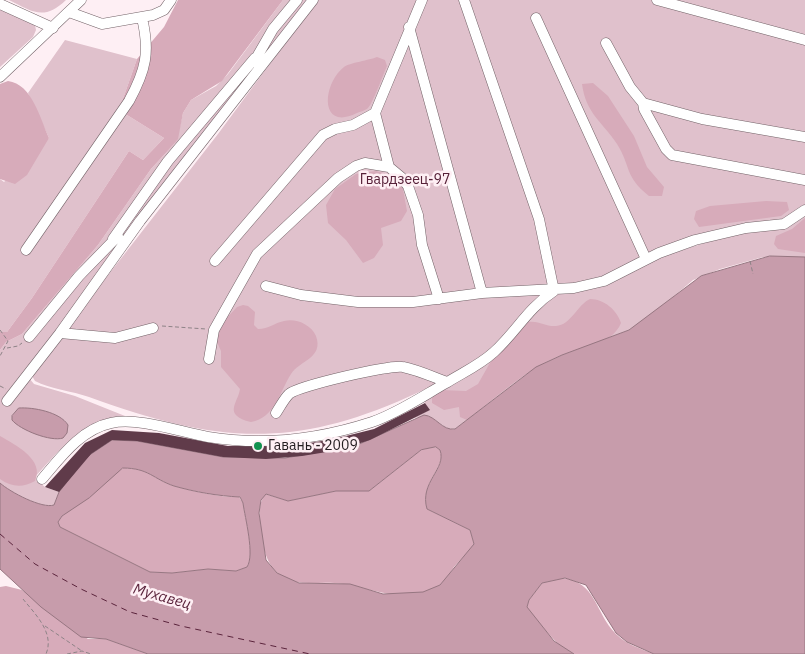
<!DOCTYPE html>
<html>
<head>
<meta charset="utf-8">
<style>
	body { margin:0 }
	canvas { display:block; background:#feeff4 }
</style>
</head>
<body>
<canvas width="805" height="654"></canvas>
<script>
const ctx = document.querySelector('canvas').getContext('2d');
ctx.lineJoin = 'round';
function fill(path, color) { ctx.fillStyle = color; ctx.fill(path, 'evenodd'); }
function strokePath(path, color, width, dash) { ctx.strokeStyle = color; ctx.lineWidth = width; ctx.lineCap = dash ? 'butt' : 'round'; ctx.setLineDash(dash || []); ctx.stroke(path); }
function write(font, color, halo, rows, align = 'center') {
  ctx.font = font + ' "IBM Plex Sans",sans-serif'; ctx.lineWidth = 5; ctx.setLineDash([]); ctx.textBaseline = 'middle'; ctx.strokeStyle = halo; ctx.fillStyle = color; for (const [text, x, y, turn = 0] of rows) {
    ctx.save(); ctx.translate(x, y); ctx.rotate((+turn || 0) * Math.PI / 180); ctx.textAlign = isNaN(turn) ? turn : align; if (halo) ctx.strokeText(text, 0, 0); ctx.fillText(text, 0, 0); ctx.restore();
  }
}
const green = new Path2D(`
	M9,0H66C44,21 33,12 9,0Z
	M283,0H309L29,378L34,384L75,396L125,416C77,427 66,443 34,478L45,487L59,492L54,505C42,509 10,492 0,483V350L6,342L22,334L98,245L151,169L174,144L177,139L183,113L191,100L216,86L228,74Z
	M317,0H651L674,6L656,0H805V206L784,223L763,224L590,280C582,282 570,282 564,286C535,304 513,337 485,357C462,373 433,386 408,397C288,451 210,441 89,397C72,391 50,389 35,381L31,374L218,134Z
	M0,9L35,25L36,30L33,37L0,67Z
	M65,40L137,59L119,110L164,138L143,160L129,151L32,298L7,332H0V179L4,182L49,138L28,93Z
	M805,214V257H763L720,269L693,280L652,315L629,330L562,355L525,375L455,429H448L427,416L414,418L429,410L424,401L472,369L522,322L556,294L678,249Z`);
const forest = new Path2D(`
	M178,0H283L222,81L191,100L183,113L178,139L174,144L151,169L98,245L22,334L6,342L0,350V332H7L32,298L129,151L143,160L164,138L119,110L137,59L164,27Z
	M377,57L385,60L387,66C383,75 373,103 368,108C366,110 360,112 357,113C319,132 322,84 344,67C349,63 370,60 377,57Z
	M8,81C32,84 40,118 49,138L27,175L15,184L0,179V84Z
	M593,83L608,96L634,136L647,167L664,187L662,196H649C624,176 631,166 617,144C602,121 586,114 582,84Z
	M376,171L387,174L402,184L407,211L401,221L381,228L383,245L374,258L363,263L346,240L328,223L326,205L335,189L356,174Z
	M766,201L787,202L789,210L781,216L699,227L694,219L696,211L710,206Z
	M805,218V253L778,249L774,244L776,236L792,229Z
	M590,299C604,299 617,310 621,323C612,345 582,347 562,355C527,368 497,397 467,420L460,417L459,407L444,410L432,403V398L441,390L466,391L478,384L491,361L528,322C539,320 546,327 556,326C571,325 577,305 590,299Z
	M243,305L248,306L255,312L254,325L258,329C269,329 274,323 284,321C295,318 311,324 316,336C324,358 299,361 291,374C280,391 275,418 251,422C222,415 238,403 240,389L221,367V351L216,340L219,326L237,307Z
	M0,436C16,445 45,460 35,481C23,488 11,487 0,479Z
	M436,447L440,450C447,468 419,482 427,509L470,530L474,544C469,553 461,559 454,567C450,573 446,580 440,585C410,606 374,589 343,584C332,582 320,583 309,583C274,583 264,561 261,531C260,518 257,506 265,494L288,501L336,491H369L421,450Z
	M123,468C149,468 153,479 174,486C195,492 218,497 239,497L243,503C245,518 255,555 247,567L236,571L208,569L172,573L150,572L60,527L58,522L62,516Z
	M561,578C597,581 594,612 616,634C626,644 641,649 654,654H574L559,645L530,614L527,607L529,600L542,583Z
	M6,586L22,590L88,639H106L148,654H0V587Z`);
const water = new Path2D(`
	M770,256L805,257V654H654L627,642L616,633L586,585L565,578L542,583L529,600L527,607L554,641L574,654H148L106,639L81,637L41,607L0,569V483C10,492 42,509 54,505L59,492L81,464L91,454L112,440L137,441L223,457L285,458L355,446L424,415C436,416 442,431 455,429L536,367L562,355L629,330L701,276ZM436,447L440,450C447,469 419,482 427,509L470,530L474,544L440,585L423,592L383,594L350,584L299,583L277,573L266,560L259,513L261,500L266,494L288,501L336,491H369L421,450ZM123,468C149,468 153,479 174,486C195,492 218,496 240,497L243,503C245,518 255,555 247,567L236,571L208,569L172,573L150,572L60,527L58,522L62,516L89,498Z
	M19,408C33,407 60,412 68,425L67,433L63,438C51,442 20,430 12,420V416Z`);
const ferry = new Path2D(`
	M0,534L35,564L81,589L130,612L181,626L310,654`);
const building = new Path2D(`
	M425,403L430,410L370,440L339,450L302,456L266,459L223,457L137,441L112,440L91,454L59,492L45,487L85,443L112,430L159,433L228,446H292L334,439L374,429Z`);
const path = new Path2D(`
	M750,261L753,274
	M162,326L206,329
	M0,330L8,341L0,356
	M7,348L18,346L22,343
	M0,386L6,389
	M23,599C35,614 55,633 46,654
	M45,626L82,651
	M67,654L82,651L91,654`);
const minor = new Path2D(`
	M464,0L539,219L554,291
	M657,0L805,40
	M0,4L53,28
	M69,12L102,24L153,15L164,10L171,0
	M536,18L646,259
	M409,27L482,293
	M606,43L630,87L643,103
	M254,62L273,29L297,0
	M0,77L81,0
	M805,137L702,119L643,103L644,109L666,149L672,155L805,180
	M389,167L375,113L422,0
	M113,239L168,161L255,58
	M26,250L129,101C146,70 150,52 142,18
	M215,261L323,135L335,129L353,125L375,113
	M266,286L301,295L358,302H413L482,293L574,288L604,281L659,253L695,240L746,228L784,224L805,210
	M60,333L115,338L153,328
	M29,337L79,276L118,236
	M209,359L214,330L257,254L338,178L356,166L365,163L389,167L401,177L408,186L418,215L422,245L439,299
	M7,401L60,333L140,221L313,0
	M276,413C280,407 284,399 289,394C298,386 392,364 403,367C418,370 433,377 447,382
	M42,479C60,458 81,429 111,423C139,417 180,432 208,437C263,446 320,439 372,422C398,413 423,396 446,383C462,373 480,365 494,352C516,332 528,308 554,291`);
const markers = [
	[258,446,5,"#139250"]
];
const parkNames = [
	["Гвардзеец-97",405,180]
];
const poiNames = [
	["Гавань - 2009",268,446]
];
const waterNames = [
	["Мухавец",162,597,16]
];
fill(green, '#e0c1cc');
fill(forest, '#d7abba');
fill(water, '#c79cab');
strokePath(water, '#967681', 1);
strokePath(ferry, '#5b243c', 1, [6, 5]);
fill(building, '#603b4a');
strokePath(minor, '#736368', 11);
strokePath(path, '#8e8387', 1, [4, 2.5]);
strokePath(minor, '#fff', 10);
for (const [x, y, r, color] of markers) { const dot = new Path2D(); dot.arc(x, y, r, 0, 2 * Math.PI); ctx.fillStyle = color; ctx.fill(dot); strokePath(dot, '#feeff4', 2); }
write('14px', '#562038', '#feeff4', parkNames);
write('14px', '#241d20', '#feeff4', poiNames, 'left');
write('italic 15px', '#5b243c', '#feeff4', waterNames);
</script>
</body>
</html>
